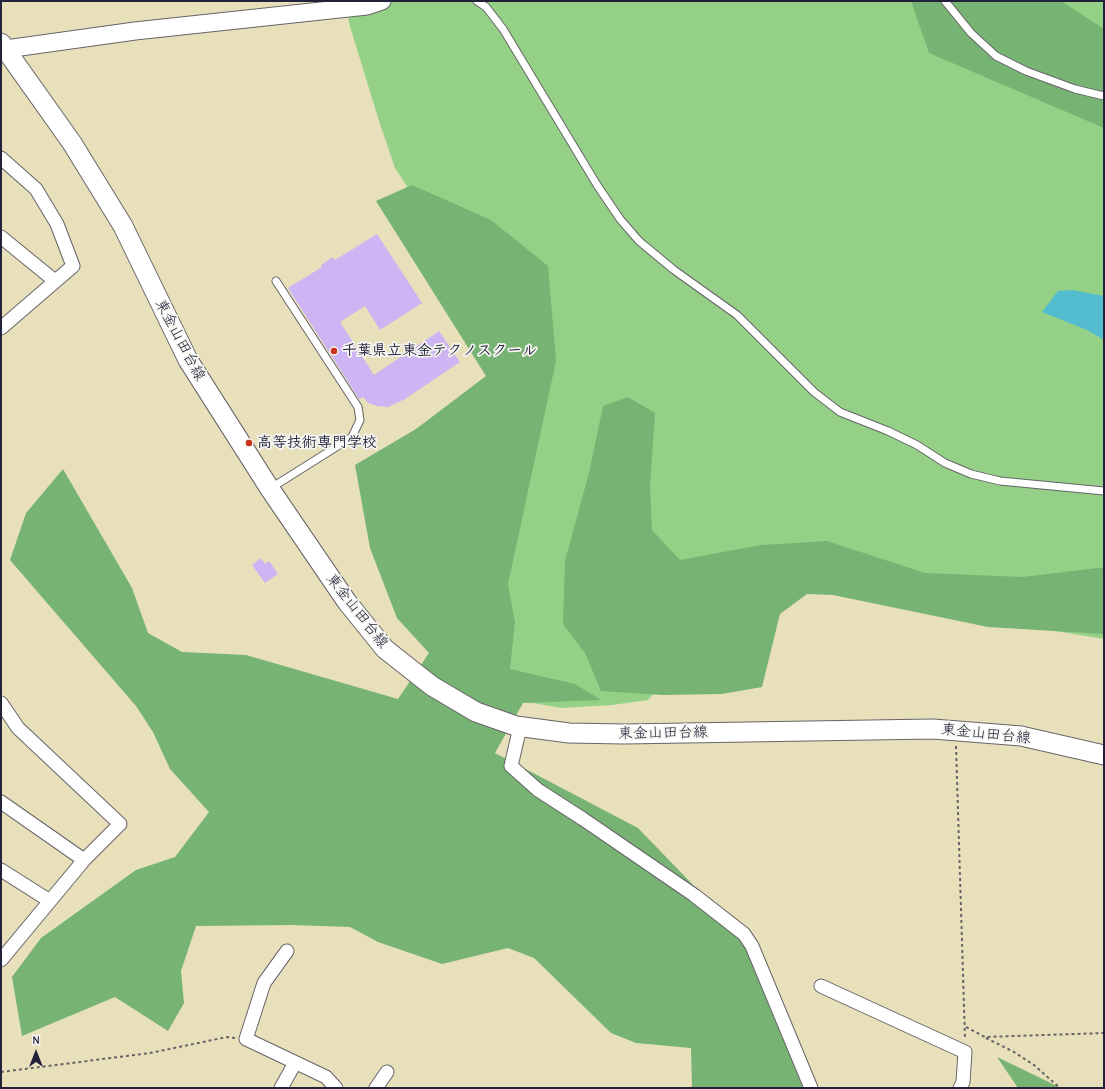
<!DOCTYPE html>
<html>
<head>
<meta charset="utf-8">
<style>
	body { margin:0 }
	#map { position:relative; width:1105px; height:1089px; overflow:hidden; background:#e7e0bb; font-family:"Comic Neue",sans-serif }
	canvas { display:block }
	.frame { position:absolute; inset:0; border:2px solid #22223b; pointer-events:none }
	.north { position:absolute; left:16px; top:1033px; width:40px; height:40px; -webkit-text-stroke:3px #f6f6f2; paint-order:stroke; rotate:0deg; font-size:11px; font-weight:700; line-height:16px; text-align:center; color:#22223b }
	.north::after { content:''; display:block; margin:auto; width:14px; height:18px; background:#22223b; clip-path:polygon(50% 0,100% 100%,50% 72%,0 100%) }
</style>
</head>
<body>
<div id="map">
<canvas width="1105" height="1089"></canvas>
<div class="frame"></div>
<div class="north">N</div>
</div>
<script>
const ctx = document.querySelector('canvas').getContext('2d');
ctx.lineJoin = 'round';
function fill(path, color) { ctx.fillStyle = color; ctx.fill(path, 'evenodd'); }
function strokePath(path, color, width, dash) { ctx.strokeStyle = color; ctx.lineWidth = width; ctx.lineCap = dash ? 'butt' : 'round'; ctx.setLineDash(dash || []); ctx.stroke(path); }
function write(font, color, halo, rows, align = 'center') {
  ctx.font = font + ' "Comic Neue","Klee One",sans-serif'; ctx.lineWidth = 3.5; ctx.setLineDash([]); ctx.textBaseline = 'middle'; ctx.strokeStyle = halo; ctx.fillStyle = color; for (const [text, x, y, turn = 0] of rows) {
    ctx.save(); ctx.translate(x, y); ctx.rotate((+turn || 0) * Math.PI / 180); ctx.textAlign = isNaN(turn) ? turn : align; if (halo) ctx.strokeText(text, 0, 0); ctx.fillText(text, 0, 0); ctx.restore();
  }
}
const green = new Path2D(`
	M346,1H1104V639L805,590L700,640L648,700L612,705L561,708L511,699L501,650L509,552L536,383L395,168L379,121L349,23Z`);
const forest = new Path2D(`
	M911,1H1061L1104,29V128L929,53Z
	M412,185L491,220L548,266L556,361L508,584L515,622L510,669L575,684L601,700L523,703L495,753L638,828L752,946L808,1088H692L691,1048L636,1043L611,1033L534,958L508,948L442,964L378,942L350,927L292,925L196,926L181,971L184,1003L168,1031L115,997L22,1036L12,977L41,938L136,870L175,857L209,812L170,769L153,732L136,706L10,560L26,513L63,469L132,588L148,633L182,652L246,655L398,699L429,653L397,618L370,548L355,465L416,429L486,376L376,201Z
	M628,397L655,413L650,487L652,530L680,560L761,545L827,541L925,573L1022,577L1098,568H1104V634L988,627L833,595L807,594L780,614L762,687L722,694L662,695L601,691L585,653L563,624L565,561L589,473L603,406Z
	M997,1057L1057,1086L1060,1088H1018Z`);
const water = new Path2D(`
	M1072,290L1104,296V340L1087,330L1042,312L1058,291Z`);
const building = new Path2D(`
	M377,234L422,303L380,330L365,306L340,322L374,375L439,331L460,362L405,399L388,407L377,406L368,403L363,397L359,399L288,288L322,267L321,265L333,257L335,260Z
	M261,558L265,564L269,561L278,574L265,583L252,565Z`);
const path = new Path2D(`
	M956,746L965,1039
	M966,1027L985,1037L1104,1033
	M986,1038L1014,1052L1034,1065L1060,1088
	M1,1072L150,1053L227,1037L235,1038`);
const service = new Path2D(`
	M477,1L486,7L503,29L597,185L620,219L639,241L674,270L737,315L814,392L840,412L888,431L917,445L945,463L971,474L1000,481L1104,491
	M945,1L971,33L996,56L1026,71L1075,89L1104,96
	M271,488L352,437L360,420L358,407L276,281`);
const minor = new Path2D(`
	M1,158L36,189L57,224L73,266L1,328
	M1,237L55,281
	M1,703L18,728L120,824L84,860L1,960
	M520,727L511,766L538,790L583,819L694,895L744,934L752,946L811,1088
	M1,802L84,860
	M1,870L50,901
	M287,951L264,983L246,1039L326,1077L336,1088
	M821,986L965,1052L963,1082L960,1088
	M281,1088L295,1063
	M376,1088L387,1072`);
const tertiary = new Path2D(`
	M6,49L135,31L367,6L382,1`);
const secondary = new Path2D(`
	M1,43L72,143L123,226L188,360L270,489L347,602L385,649L432,686L476,712L516,726L569,733L624,734L933,729L1021,736L1104,755`);
const markers = [
	[334,351,4,"#c8321e"],
	[249,443,4,"#c8321e"]
];
const streetNames = [
	["東金山田台線",180,340,62],
	["東金山田台線",357,611,52],
	["東金山田台線",663,733,-1],
	["東金山田台線",986,734,6]
];
const poiNames = [
	["千葉県立東金テクノスクール",342,351],
	["高等技術専門学校",257,443]
];
fill(green, '#94d186');
fill(forest, '#77b373');
fill(water, '#53bdcf');
fill(building, '#cdb5f3');
strokePath(service, '#676468', 9);
strokePath(minor, '#676468', 15);
strokePath(tertiary, '#676468', 19);
strokePath(secondary, '#676468', 21);
strokePath(path, '#676468', 2, [3, 3]);
strokePath(service, '#fff', 7);
strokePath(minor, '#fff', 13);
strokePath(tertiary, '#fff', 17);
strokePath(secondary, '#fff', 19);
for (const [x, y, r, color] of markers) { const dot = new Path2D(); dot.arc(x, y, r, 0, 2 * Math.PI); ctx.fillStyle = color; ctx.fill(dot); strokePath(dot, '#f6f6f2', 1.5); }
write('15px', '#22223b', '#f6f6f2', streetNames);
write('bold 15px', '#22223b', '#f6f6f2', poiNames, 'left');
</script>
</body>
</html>
